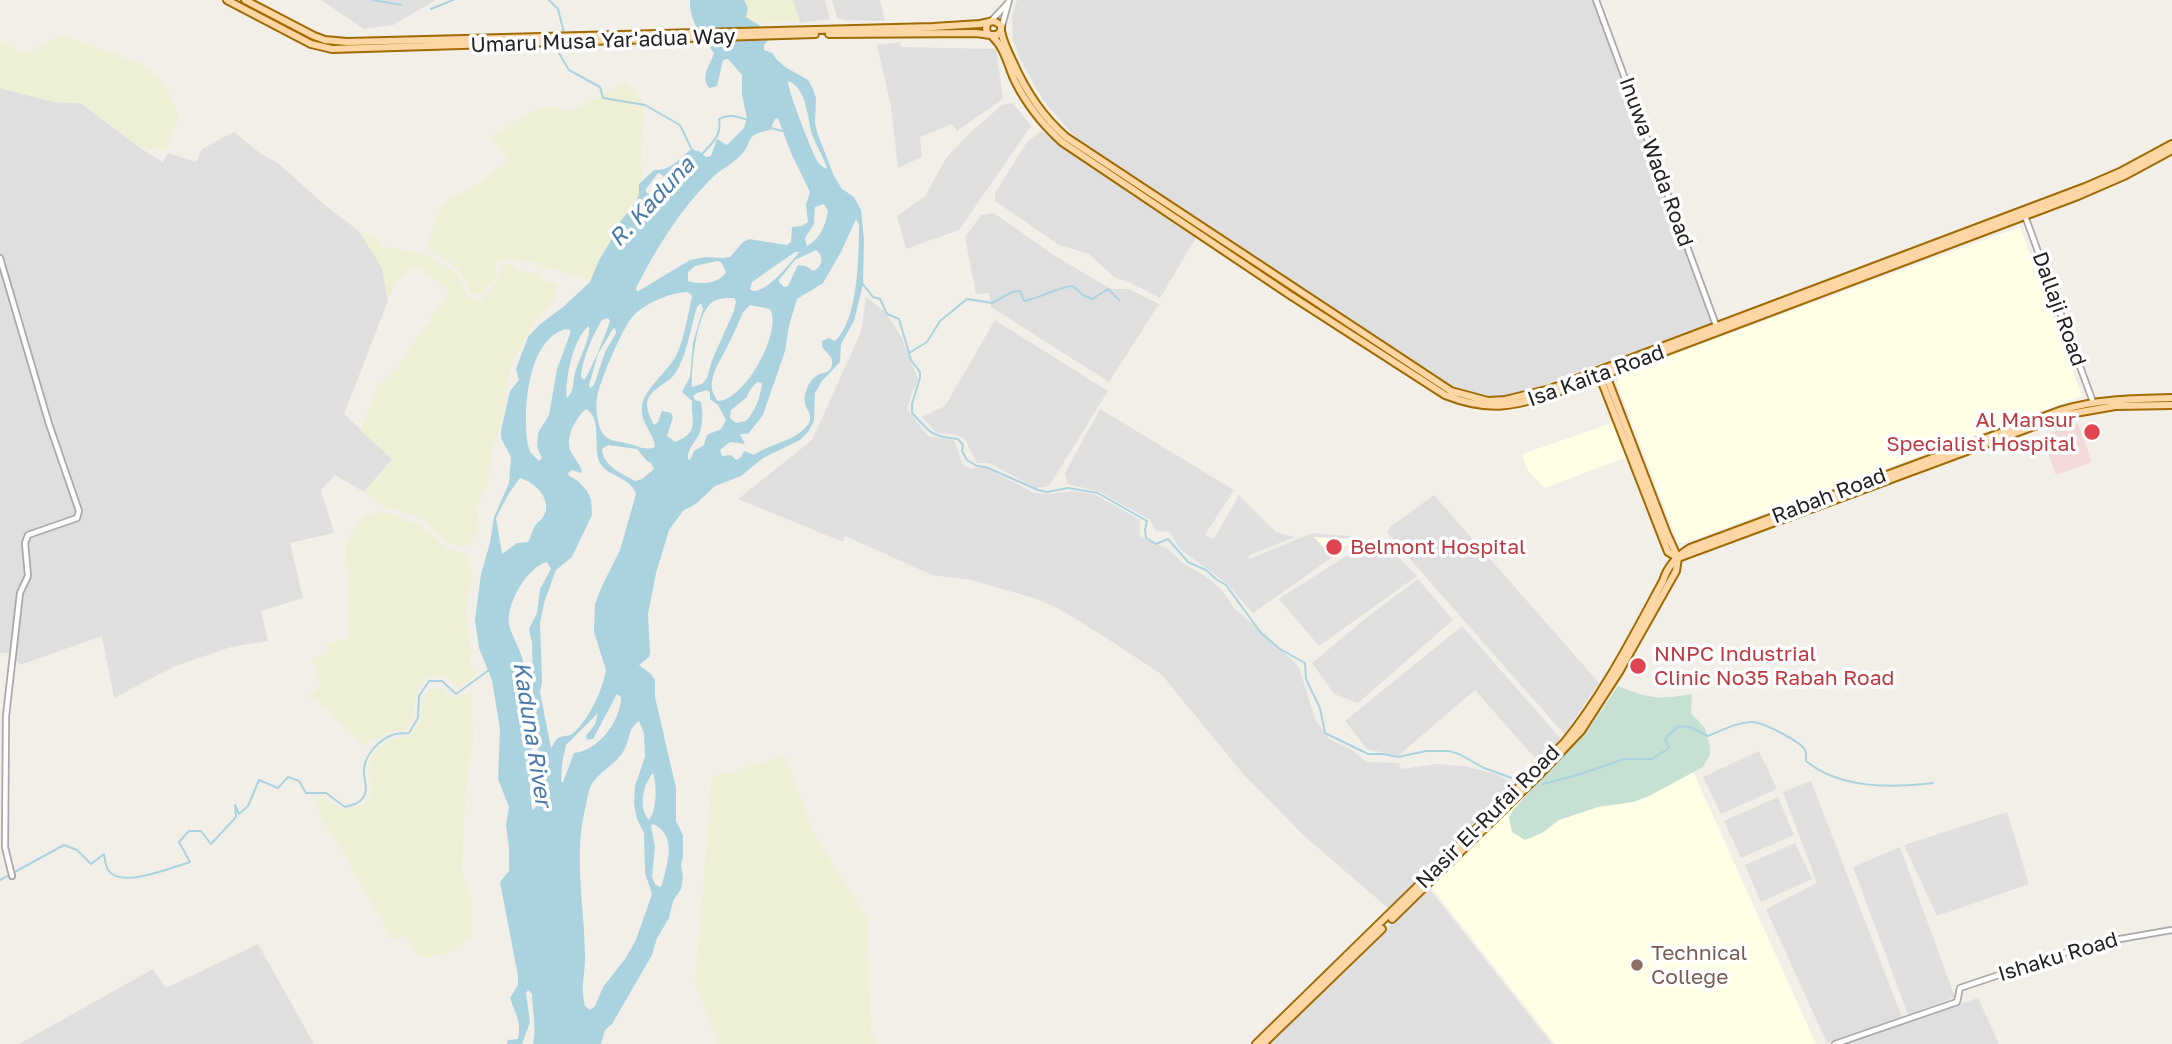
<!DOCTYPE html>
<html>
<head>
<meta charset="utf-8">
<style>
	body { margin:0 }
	canvas { display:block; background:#f2efe9 }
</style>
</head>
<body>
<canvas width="2172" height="1044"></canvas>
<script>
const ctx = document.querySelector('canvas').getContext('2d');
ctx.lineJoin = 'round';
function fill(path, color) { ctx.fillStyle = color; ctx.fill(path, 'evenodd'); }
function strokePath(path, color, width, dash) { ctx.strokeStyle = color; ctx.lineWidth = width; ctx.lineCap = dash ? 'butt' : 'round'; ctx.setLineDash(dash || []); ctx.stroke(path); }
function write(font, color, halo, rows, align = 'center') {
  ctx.font = font + ' "Golos Text",sans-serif'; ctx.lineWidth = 7; ctx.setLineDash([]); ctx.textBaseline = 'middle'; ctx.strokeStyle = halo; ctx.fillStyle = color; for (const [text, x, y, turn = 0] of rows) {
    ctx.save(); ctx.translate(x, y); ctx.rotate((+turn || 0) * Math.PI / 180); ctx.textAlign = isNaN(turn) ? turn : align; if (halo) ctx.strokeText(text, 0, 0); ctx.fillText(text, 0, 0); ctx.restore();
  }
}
const residential = new Path2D(`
	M321,0H436L393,25L364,29Z
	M793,0H825L830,19L800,23Z
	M832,0H880L885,21L844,20L837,18Z
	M1017,0H1592L1711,323L1538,387L1507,395L1486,396L1448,384L1075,137L1043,100L1020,59L1013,39L1012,15Z
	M900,42L902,47L996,49L1003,99L957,131L952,124L920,137L922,157L898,168L891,106L877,45Z
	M0,88L54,102L81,103L140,148L163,162L168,153L196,162L202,149L234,132L261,154L278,163L327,207L359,231L382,268L388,301L344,414L392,459L364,492L335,475L321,490L334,533L290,543L303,598L261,611L268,641L231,647L175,666L114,698L102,636L20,665L10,653H0Z
	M1013,103L1031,126L959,230L906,249L897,216L925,196L946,158L972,131L1002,105Z
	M1041,131L1197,236L1160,298L1127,281L1115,278L1089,254L1059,245L995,201V193L1027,142Z
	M994,213L1055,256L1111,289H1129L1159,304L1109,382L991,307L989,293L976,294L965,237L981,215Z
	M866,297L885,312L901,336L919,381L912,392L907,409L928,436L954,440L963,465L971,469L983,466L1034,493L1051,494L1073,491L1096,495L1140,520V537L1168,549L1184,564L1205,576L1221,589L1235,609L1266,635L1299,667L1315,719L1329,739L1352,750L1367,762L1399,763L1401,769L1435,764L1465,766L1495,774L1517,785L1389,909L1302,834L1272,803L1244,775L1161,674L1100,634L1059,609L1037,599L971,580L932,575L845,536L843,542L738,499L812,440L861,332Z
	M995,320L1108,391L1049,486L1036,488L989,463H977L964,438L953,434L937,433L922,417L945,406Z
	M1100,409L1234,490L1205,535L1214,539L1239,495L1276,532L1295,537L1247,556L1250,559L1312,533L1361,537L1253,613L1225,582L1180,549L1170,532L1156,531L1150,520L1100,492L1068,484L1065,473Z
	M1434,495L1599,683L1564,734L1387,533L1390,527Z
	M1381,540L1417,576L1319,646L1279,599L1369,541Z
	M1418,579L1453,620L1358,703L1334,694L1312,663L1366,618Z
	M1462,626L1561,739L1539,763L1475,690L1398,756L1367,749L1345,721Z
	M1759,751L1777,789L1721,814L1703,777Z
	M1811,781L1902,1017L1827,1043L1766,909L1817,883L1783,792Z
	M1778,797L1794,835L1741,858L1724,821Z
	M2007,812L2029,884L1937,916L1904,845Z
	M1795,843L1812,879L1761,902L1745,865Z
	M1900,847L1955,997L1908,1015L1853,867Z
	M1428,887L1552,1044H1268Z
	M258,944L314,1044H19L153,969L166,988Z
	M1978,998L1999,1044H1845Z`);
const commercial = new Path2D(`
	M2078,423L2092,462L2056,475L2042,437Z`);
const education = new Path2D(`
	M2020,227L2082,396L1684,543L1678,542L1617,383L1622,373Z
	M1615,422L1627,457L1544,488L1527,469L1522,454Z
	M1314,537L1357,539L1331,556Z
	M1681,745L1816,1044H1555L1430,886L1530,788L1554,783Z`);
const farmland = new Path2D(`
	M744,0H793L800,21L760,23L752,22L746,17Z
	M61,35L137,62L165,84L179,117L166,150L140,148L81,103L54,102L0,88V41L26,54Z
	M627,82L644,103L641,146L642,180L639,184V194L636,202L620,222L610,242L599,260L590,282L574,275L540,266L533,262L502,260L495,265L496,273L494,282L479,295L472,294L459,268L426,248L442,203L481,182L509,160L490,138L541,106L571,111Z
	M359,231L375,235L380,246L422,253L457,273L468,298L481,301L496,283L502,264L510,263L519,270L537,274L544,281L557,284L555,300L532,326L511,365L502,420L494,442L486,490L477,504L479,530L469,545L456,546L448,542L427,523L410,514L384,507L364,492L392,459L361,431L377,386L395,370L450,290L414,265L394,284L388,301L382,268Z
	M386,512L415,523L431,533L446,548L467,555L472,576L466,609L471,654L470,666L478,674L457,687L443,676L427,677L415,693L414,716L406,730L390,731L363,746L353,733L338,722L329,709L309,696L321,685L312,659L329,653L327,644L348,638L346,545L357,523L367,515Z
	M434,687L442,688L454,699L472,691L473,743L466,784L462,871L472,903V938L449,952L420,959L405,936L392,939L338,844L320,818L316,799L326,798L342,810L363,805L370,796L371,786L368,769L371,757L380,747L393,739L410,736L421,719L423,697Z
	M785,756L815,835L867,918L871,1030L878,1044H718L695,984L712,777Z`);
const wetland = new Path2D(`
	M1618,686C1651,699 1657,700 1692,694L1691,713L1705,728L1710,747V755L1703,767L1649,796L1633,802L1598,807L1559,820L1542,833L1525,840L1512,832L1509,818L1513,810L1554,764L1584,736Z`);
const water = new Path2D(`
	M690,0H744L748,8L746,17C757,25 765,25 768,40L764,45V50L772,53L777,60L785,67L808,80L813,89L816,98L815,123L817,132L834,176L842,189L854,197L861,210L864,240L863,284L854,321L841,344L840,362L822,381L815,393L814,421L808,432L800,440L763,458L741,476L715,486L697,503L683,511L669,530L656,573L648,614L650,652L649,657L639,665L651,674L655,680V697L676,788V821L683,835V858L681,864L683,877L681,889L673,901L669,918L657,938L652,955L612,1024L605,1030L601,1044H533C537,1028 532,1011 532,994L528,990L526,993L530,1022L522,1044H507L508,1040L518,1039C522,1022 515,1013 510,998L518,985V976L500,882L509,871V848L506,826L509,807L498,779L500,729L492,680L479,648L475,620L481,574L490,543L494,517L509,483L511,457L501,438V430L510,391L519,380L516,369L528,337L539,325L563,307L590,282L599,260L610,242L620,222L636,202L639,194V184L654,170C670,171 678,160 690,150L699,151L706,157L711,156L717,139L727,145L744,128L747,118L742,95V75L728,59L723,60L717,86L709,88C700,75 710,66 714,53C702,37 689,21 690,0ZM788,81C807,88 807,117 812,134C816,146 824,157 827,169C823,167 821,166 818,162C813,155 787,88 788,81ZM778,118L791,153L810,192L806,205L808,222L802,226L792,227L791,242L787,245L749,239L743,242L730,257L723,258L705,257L690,260L637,292L636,288C656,249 679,211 710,180C719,170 731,165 740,156C755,142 742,135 770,130L775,119ZM658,173C666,175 668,184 667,192L662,196L652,197L646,192V189ZM824,204L828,211C825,226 821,238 807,246L805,238L814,224L815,207ZM856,219L859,225C859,255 858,321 835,341L829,338L822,341V347C826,353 834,356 832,365C830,374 822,372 816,376C810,380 806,389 805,395C801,410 820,415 803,430C790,442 769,444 754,455L744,451L741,457L736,460L731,455L722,456L720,450L730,442L745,444L740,434H748L763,415L785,351L789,326L797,299L823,283L841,252ZM816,250C825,256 822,268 813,271L806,266L798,265L788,286L784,287L779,282V280L795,260ZM795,252H799C791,263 767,292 753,291L750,289L752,282ZM717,261L721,262L726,272C719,284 701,285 688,281V272L695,266ZM687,292L691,294L692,297C687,317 685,337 676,356C668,371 644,389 642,406C640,424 654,432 655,447C645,451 638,446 629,444C621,441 610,442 604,435C598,428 595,408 597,398C599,383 623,326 634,315C646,303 669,293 687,292ZM725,298H734L736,301L734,311L712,360L707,378L702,384L692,387C691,369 696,317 710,304C714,300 719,299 725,298ZM701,303L703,309L693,343L690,377L682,392L692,401C691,421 700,433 675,442L667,436L673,417L671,413L662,411L658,422L654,425C651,419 647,411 647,404C648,390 665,385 673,376C686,361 691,326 697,307ZM750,305L770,309C783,332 744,401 718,401C702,383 721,361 729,343C734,333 739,322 743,312ZM608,318L610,321C607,332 589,375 584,380L581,377C582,360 593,334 602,320ZM589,326C591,339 577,362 574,377C573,386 573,393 567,398C564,381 574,336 589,326ZM615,328L616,333L605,352L594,385L590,388L589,385L598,354L613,329ZM565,329L570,330V334L557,369L549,415L538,433L537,447L542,458L539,461L530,452L528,445C523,412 526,342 565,329ZM757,382L762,383C760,398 756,410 746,421L736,423L730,418L731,410L746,398L750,390ZM707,390L710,393V399L718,405L726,420L721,429L707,435L704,445L694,451L690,460L688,459C687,447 696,443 700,432C703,423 703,411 701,402L695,400L693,396L697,393ZM586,409C602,417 593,446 599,461C606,477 630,476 636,494L620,550L602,586L595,604L594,632L606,670C603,689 588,722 572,734C568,737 561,735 557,739C554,742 554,745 551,748L540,692L542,682L540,622L545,600L556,570L572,557L592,515L591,499L587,491L578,481L569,476L568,473L572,470L582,473C581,464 575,460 571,452C564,438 576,418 586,409ZM608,445L637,449L647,461L651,463L654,469L642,479L635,481C621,473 603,466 602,449ZM520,478C535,482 554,501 543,517C541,521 537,522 535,526C532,531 531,536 528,542L517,543L502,554L496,518L509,493ZM547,562L551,569L540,589L537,613L529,629L532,643L533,690V695L528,699C522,687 526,673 523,661C520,648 512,637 509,624C506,604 527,567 547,562ZM617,694L621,697C621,721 598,751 574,753L563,782H561L562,764L566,745L598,713L595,724L586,736L587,740L593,739ZM639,721L644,733L645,757L635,786L634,804L637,819L644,833L645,873L652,894L636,940L625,959L603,987L595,1006L590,1010L585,1006C580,989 585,975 585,958C585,910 574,862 584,814C586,806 587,796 590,788C597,771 618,765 625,748C630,738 629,727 639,721ZM533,741C546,753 547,799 533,810C529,803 529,749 533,741ZM653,773C657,785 657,810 649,820C638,808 643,784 653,773ZM653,824C678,835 667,864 662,885L660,887L655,884L652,877L655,847L651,826Z`);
const stream = new Path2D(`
	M373,0L401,5
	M549,0L558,9L564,33
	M431,9L453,0
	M562,45L557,50L569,70L600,87L603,98L645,105L680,125L692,150L694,151
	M771,128L782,131
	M703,153C713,142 722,135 719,119C729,113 738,117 749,120
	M862,283L873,297L880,299L887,314L899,319L911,360L920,372V378L912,404V413C930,432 931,437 958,439L963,445L962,451L967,460L977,466L986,467L1038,490L1047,492L1068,488L1098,493L1147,521L1145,529L1146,538L1156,544L1168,539L1188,562L1206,570L1216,579L1226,585L1261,633L1280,649L1305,663L1306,679L1320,708L1325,733L1368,754H1383L1398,757L1426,751H1449L1459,754L1484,768L1520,781
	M909,353L927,342L940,321L967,299L992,303L1012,292L1020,291L1024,301C1041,298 1057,287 1073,286L1083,295L1092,299L1108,289L1119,300
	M1543,784L1584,773L1624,759H1652L1669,748L1665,739L1678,726L1690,727L1708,736C1722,730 1736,723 1751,722C1761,721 1800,741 1805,750C1807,754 1806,756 1806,761C1840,789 1891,788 1933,783
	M0,880L64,845L77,850L91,864L104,854C105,859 105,865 108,870C120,888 164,870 181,865L190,862L179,842L189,831H201L211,844L236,817L235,805L239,814L248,806L259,780L278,788L288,777L299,781L306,793H326L345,807C349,806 357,804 360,801C371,792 363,780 364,769C365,755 379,740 392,735C397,733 404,733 409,733L418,718L419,696L429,681H442L456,694L489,670`);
const minor = new Path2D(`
	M1596,0L1716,325
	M991,21L1008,3
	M1002,26L1009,0
	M2025,216L2093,402
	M0,258L49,424L79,511L77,518L28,535L25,543L28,576L20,593L6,716L5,847L12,876
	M1835,1044L1957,1002L1960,988L2091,944L2172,930`);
const major = new Path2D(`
	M227,0L311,44L332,49L815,34
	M245,0L314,36L325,40L347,42L933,27L980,24L994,21L1001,25V31L997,35H990C985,32 985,26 989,22
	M1001,31C1003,42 1008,52 1013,62C1026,92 1042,116 1066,137L1451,391L1488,401L1505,400L1550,389L2085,187L2122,171L2172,144
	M829,34L976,33L990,35
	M992,36C1005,48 1008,66 1015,81C1027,105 1042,124 1062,142L1290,295L1445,395C1491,413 1513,406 1558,392L2078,196L2124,176L2172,150
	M1598,372L1668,552L1678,558L2064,415L2115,406L2172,405
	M1392,919L1539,775L1581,731L1619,672L1676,571L1678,558L1667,534L1604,370
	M1256,1044L1564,743C1604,694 1633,636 1663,581C1667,567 1677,556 1690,548L2062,410C2098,399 2134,399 2172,398
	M1263,1044L1382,929`);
const markers = [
	[2092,432,9,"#e0444e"],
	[1334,547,9,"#e0444e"],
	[1638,666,9,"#e0444e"],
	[1637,965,7,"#8d6e63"]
];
const streetNames = [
	["Umaru Musa Yar'adua Way",603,41,-2],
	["Inuwa Wada Road",1656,162,70],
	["Dallaji Road",2059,309,70],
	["Isa Kaita Road",1596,376,-20],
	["Rabah Road",1829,496,-21],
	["Nasir El-Rufai Road",1488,817,-45],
	["Ishaku Road",2058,957,-17]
];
const healthNames = [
	["Al Mansur",2076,420,"right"],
	["Specialist Hospital",2076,444,"right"],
	["Belmont Hospital",1350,547],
	["NNPC Industrial",1654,654],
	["Clinic No35 Rabah Road",1654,678]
];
const educationNames = [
	["Technical",1651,953],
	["College",1651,977]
];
const waterNames = [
	["R. Kaduna",652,202,-47],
	["Kaduna River",532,734,81]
];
fill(residential, '#e0dfdf');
fill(commercial, '#f2dad9');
fill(education, '#ffffe5');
fill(farmland, '#eef0d5');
fill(wetland, '#c6e0d4');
fill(water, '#aad3df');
strokePath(stream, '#aad3df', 2);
strokePath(minor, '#a9a9a9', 8);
strokePath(major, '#a06b00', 10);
strokePath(minor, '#fff', 4.5);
strokePath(major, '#fcd6a4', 6);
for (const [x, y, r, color] of markers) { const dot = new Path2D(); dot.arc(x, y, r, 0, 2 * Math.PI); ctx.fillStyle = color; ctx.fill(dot); strokePath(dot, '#fff', 2.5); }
write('21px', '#222', '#fff', streetNames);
write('21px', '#be3a42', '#fff', healthNames, 'left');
write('21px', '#785e54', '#fff', educationNames, 'left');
write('italic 23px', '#4a7aab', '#fff', waterNames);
</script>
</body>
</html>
